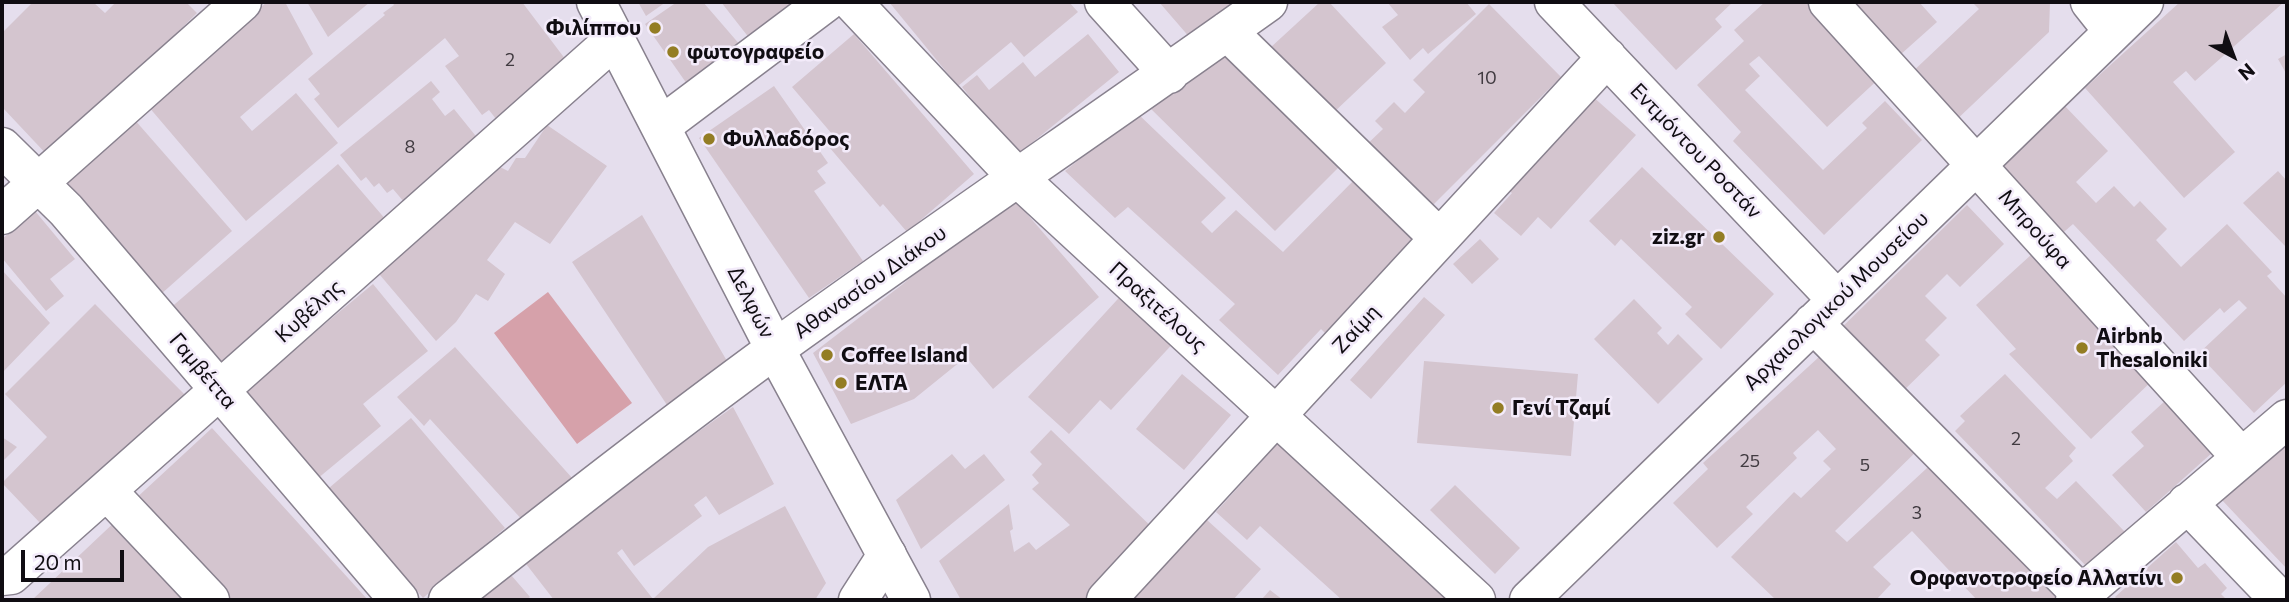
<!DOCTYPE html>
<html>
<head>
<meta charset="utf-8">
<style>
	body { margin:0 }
	#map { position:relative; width:2289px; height:602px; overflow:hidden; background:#e5deed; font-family:Commissioner,sans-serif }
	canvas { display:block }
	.frame { position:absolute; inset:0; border:4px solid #100d12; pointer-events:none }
	.north { position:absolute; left:2198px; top:21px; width:70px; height:70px; -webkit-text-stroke:5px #f3ebfa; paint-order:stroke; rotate:139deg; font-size:19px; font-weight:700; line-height:28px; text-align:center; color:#100d12 }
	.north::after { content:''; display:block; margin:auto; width:24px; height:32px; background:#100d12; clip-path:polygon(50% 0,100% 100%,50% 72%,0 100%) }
	.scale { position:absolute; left:21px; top:550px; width:103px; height:32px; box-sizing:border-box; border:4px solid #100d12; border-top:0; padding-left:9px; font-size:21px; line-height:24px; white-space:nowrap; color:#100d12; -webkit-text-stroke:5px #f3ebfa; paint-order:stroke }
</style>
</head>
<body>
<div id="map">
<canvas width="2289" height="602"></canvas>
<div class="frame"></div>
<div class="north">N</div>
<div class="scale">20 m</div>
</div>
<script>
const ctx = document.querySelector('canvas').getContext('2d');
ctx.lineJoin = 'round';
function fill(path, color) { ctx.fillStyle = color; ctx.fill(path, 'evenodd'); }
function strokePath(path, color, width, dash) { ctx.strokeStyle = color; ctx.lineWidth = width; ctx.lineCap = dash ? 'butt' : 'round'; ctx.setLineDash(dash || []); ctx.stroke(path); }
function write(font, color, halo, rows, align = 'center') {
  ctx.font = font + ' Commissioner,sans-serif'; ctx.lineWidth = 5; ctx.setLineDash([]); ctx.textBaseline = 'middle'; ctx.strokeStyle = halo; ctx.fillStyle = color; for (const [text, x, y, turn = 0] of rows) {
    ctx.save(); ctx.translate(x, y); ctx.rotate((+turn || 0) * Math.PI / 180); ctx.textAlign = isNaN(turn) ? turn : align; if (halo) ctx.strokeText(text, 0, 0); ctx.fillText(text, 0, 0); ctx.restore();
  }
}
const green = new Path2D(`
	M548,292L632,403L577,444L494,333Z`);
const building = new Path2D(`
	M33,2H93L105,13L116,2H186L197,13L50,158L2,107V33Z
	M267,2H285L313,54L240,117L252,131L296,93L338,143L246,221L148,106Z
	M307,2H370L328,37Z
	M392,2H522L569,64L496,119L489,110L482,115L445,66L459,56L445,38L338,128L314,99L320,94L308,79L385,15L383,13L394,5Z
	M638,2H666L646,16Z
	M677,2H703L741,46L687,84L645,24Z
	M721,2H816L757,48Z
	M889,2H1069L1078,12L1024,57L1011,42L958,86Z
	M1159,2H1235L1191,39Z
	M1320,2H1329L1386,63L1332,114L1270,48Z
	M1387,2H1466L1476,14L1428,54L1423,48L1410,60L1382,27L1398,15Z
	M1612,2H1733L1715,19L1722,27L1676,70Z
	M1765,2H1816L1884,74L1827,127L1759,56L1749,64L1760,76L1745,90L1823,170L1867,128L1862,123L1885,101L1922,140L1824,235L1733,141L1741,132L1697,85L1744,41L1734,30Z
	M1852,2H1919L1937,22L1900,55Z
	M1972,2H2050L2049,32L1952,124L1908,76L1979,9Z
	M2180,2H2284L2195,81L2186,71L2173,82L2235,152L2184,198L2085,88Z
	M1489,4L1561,77L1425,213L1362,149L1383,129L1375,121L1394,102L1405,113L1425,92L1413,80Z
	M854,34L974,174L907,232L883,204L880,207L824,141L832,134L792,87Z
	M1088,34L1119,72L1017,155L962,87L977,75L989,90L1023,62L1035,77Z
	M1228,38L1348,158L1275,231L1149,107Z
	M2287,54V75L2278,59Z
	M431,81L440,92L432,99L445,116L454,109L479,140L404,202L393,189L387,193L379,183L374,187L366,177L361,181L340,155Z
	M774,86L828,163L817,171L826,183L814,191L863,261L809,298L699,138Z
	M1591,95L1636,135L1551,229L1538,217L1521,236L1494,213L1512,193L1506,189Z
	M2062,103L2108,151L2076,182L2096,203L2114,186L2134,207L2140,201L2167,229L2156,240L2181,267L2227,224L2272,272L2267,276L2287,298V382L2254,413L2198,354L2247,308L2239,300L2224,313L2220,308L2184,341L2073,224L2057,238L1992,169Z
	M1137,113L1226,198L1201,222L1212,233L1236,210L1283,252L1359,175L1419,233L1325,333L1321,329L1278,375L1219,320L1235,304L1128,207L1115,218L1065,171Z
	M134,119L232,231L160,295L62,183Z
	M547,125L607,166L550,244L515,222L487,260L505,274L488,301L476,294L456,322L436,341L374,268L492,163L508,171L516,158H525Z
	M338,164L387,221L218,367L168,310Z
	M1642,167L1774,294L1721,349L1685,314L1692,307L1621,239L1615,246L1589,221Z
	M2278,171L2287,181V248L2243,203Z
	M1008,192L1099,297L993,389L966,357L914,399L851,424L813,353L903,284Z
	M1967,205L2004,244L1960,287L1947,274L1925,296L1947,318L1925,340L1940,355L1895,399L1833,336Z
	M35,211L75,259L50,279L64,296L46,311L2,258V239Z
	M642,215L727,361L667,405L572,262Z
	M1480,239L1499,259L1472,284L1453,264Z
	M2032,254L2154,379L2091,439L2009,354L2016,349L1976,305Z
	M2,270L50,323L2,373Z
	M373,284L428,351L363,404L381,426L317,479L244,391Z
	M1127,289L1179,337L1111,410L1100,400L1069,434L1028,397Z
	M1424,297L1445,315L1371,399L1350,380Z
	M1634,299L1662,328L1657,333L1668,345L1678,334L1703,359L1658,404L1594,339Z
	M95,304L186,396L43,526L2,483L47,437L5,394Z
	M1831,346L1924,444L1835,531L1847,542L1940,456L2064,590L2053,600H1977L1912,531L1873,567L1891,584L1876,600H1776L1731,557L1794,492L1801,498L1831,469L1823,461L1836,449L1818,430L1793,453L1797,458L1746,507L1753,514L1717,548L1673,503L1708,469L1703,463Z
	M455,347L573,479L525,523L430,419L424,426L397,397Z
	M1424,361L1578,374L1571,456L1417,443Z
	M1182,374L1231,415L1184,470L1136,429Z
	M2005,374L2076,448L2069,456L2073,461L2045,488L2057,499L2076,481L2125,532L2088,568L1955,431L1965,421L1960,416Z
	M2166,400L2213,452L2146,512L2112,475L2144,446L2131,432Z
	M733,407L774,484L719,515L706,496L694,505L702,516L634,566L622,549L617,553L653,599L708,547L785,506L826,583L815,600H554L523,560L593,507Z
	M411,418L505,528L423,598L329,488Z
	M212,428L368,600H221L132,502Z
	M1051,430L1159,534L1096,600H961L939,561L1009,504L1013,529L1010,531L1014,552L1029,542L1036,550L1070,525L1032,489L1039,483L1032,475L1042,464L1030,452Z
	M1289,431L1461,600H1342L1260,526L1247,540L1216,512Z
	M2,437L17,447L2,462Z
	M2287,437V569L2221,499Z
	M952,454L965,469L984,454L1005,480L921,549L896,500Z
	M1455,485L1520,548L1495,574L1430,510Z
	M120,517L199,600H32Z
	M1207,520L1261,569L1233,600H1133Z
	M2176,542L2198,568L2205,563L2227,588L2221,594L2227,600H2118L2115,597Z
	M505,568L530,597L526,600H468Z
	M1270,590L1283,600H1261Z`);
const minor = new Path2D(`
	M852,2L1017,177L1476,600
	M1104,2L1169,74
	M1554,2L1837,300
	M1828,2L2241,457
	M2090,2L2113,31
	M1227,31L1439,238
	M661,126L826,2
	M2,147L66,210L399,600
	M2,215L242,2
	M1813,323L2081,594
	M107,491L210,600
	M2187,503L2280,600
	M2,576L11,575L615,39
	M448,600C556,515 664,430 775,349C938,231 1104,119 1268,2
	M858,600L887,555
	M1106,600L1607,57
	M1529,600L2144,2
	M2075,600L2287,419`);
const major = new Path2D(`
	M596,2L775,349L911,600`);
const markers = [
	[655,28,7,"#937d24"],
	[673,52,7,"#937d24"],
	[709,139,7,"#937d24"],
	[1719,237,7,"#937d24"],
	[2082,348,7,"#937d24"],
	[827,355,7,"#937d24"],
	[841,383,7,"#937d24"],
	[1498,408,7,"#937d24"],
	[2177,578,7,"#937d24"]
];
const numberNames = [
	["2",510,60],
	["10",1487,78],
	["8",410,147],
	["2",2016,439],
	["25",1750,461],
	["5",1865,465],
	["3",1917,513]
];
const poiNames = [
	["Φιλίππου",641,28,"right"],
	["φωτογραφείο",687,52],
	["Φυλλαδόρος",723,139],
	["ziz.gr",1705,237,"right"],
	["Airbnb",2096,336],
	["Thesaloniki",2096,360],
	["Coffee Island",841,355],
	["ΕΛΤΑ",855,383],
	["Γενί Τζαμί",1512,408],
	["Ορφανοτροφείο Αλλατίνι",2163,578,"right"]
];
const streetNames = [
	["Εντμόντου Ροστάν",1696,151,46],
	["Μπρούφα",2035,229,48],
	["Αθανασίου Διάκου",870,282,-35],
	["Αρχαιολογικού Μουσείου",1836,301,-44],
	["Δελφών",751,302,63],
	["Πραξιτέλους",1158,307,42],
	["Κυβέλης",309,311,-42],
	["Ζαίμη",1356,329,-47],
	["Γαμβέττα",203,371,50]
];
fill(green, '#d6a1aa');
fill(building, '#d4c5cf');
strokePath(minor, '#88818e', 41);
strokePath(major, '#88818e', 41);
strokePath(minor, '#fff', 38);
strokePath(major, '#fff', 38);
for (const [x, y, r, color] of markers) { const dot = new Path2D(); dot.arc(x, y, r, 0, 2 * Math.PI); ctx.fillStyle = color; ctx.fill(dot); strokePath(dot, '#f3ebfa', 2.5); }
write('18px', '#413b41', null, numberNames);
write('bold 21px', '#100d12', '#f3ebfa', poiNames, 'left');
write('21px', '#100d12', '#f3ebfa', streetNames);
</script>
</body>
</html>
